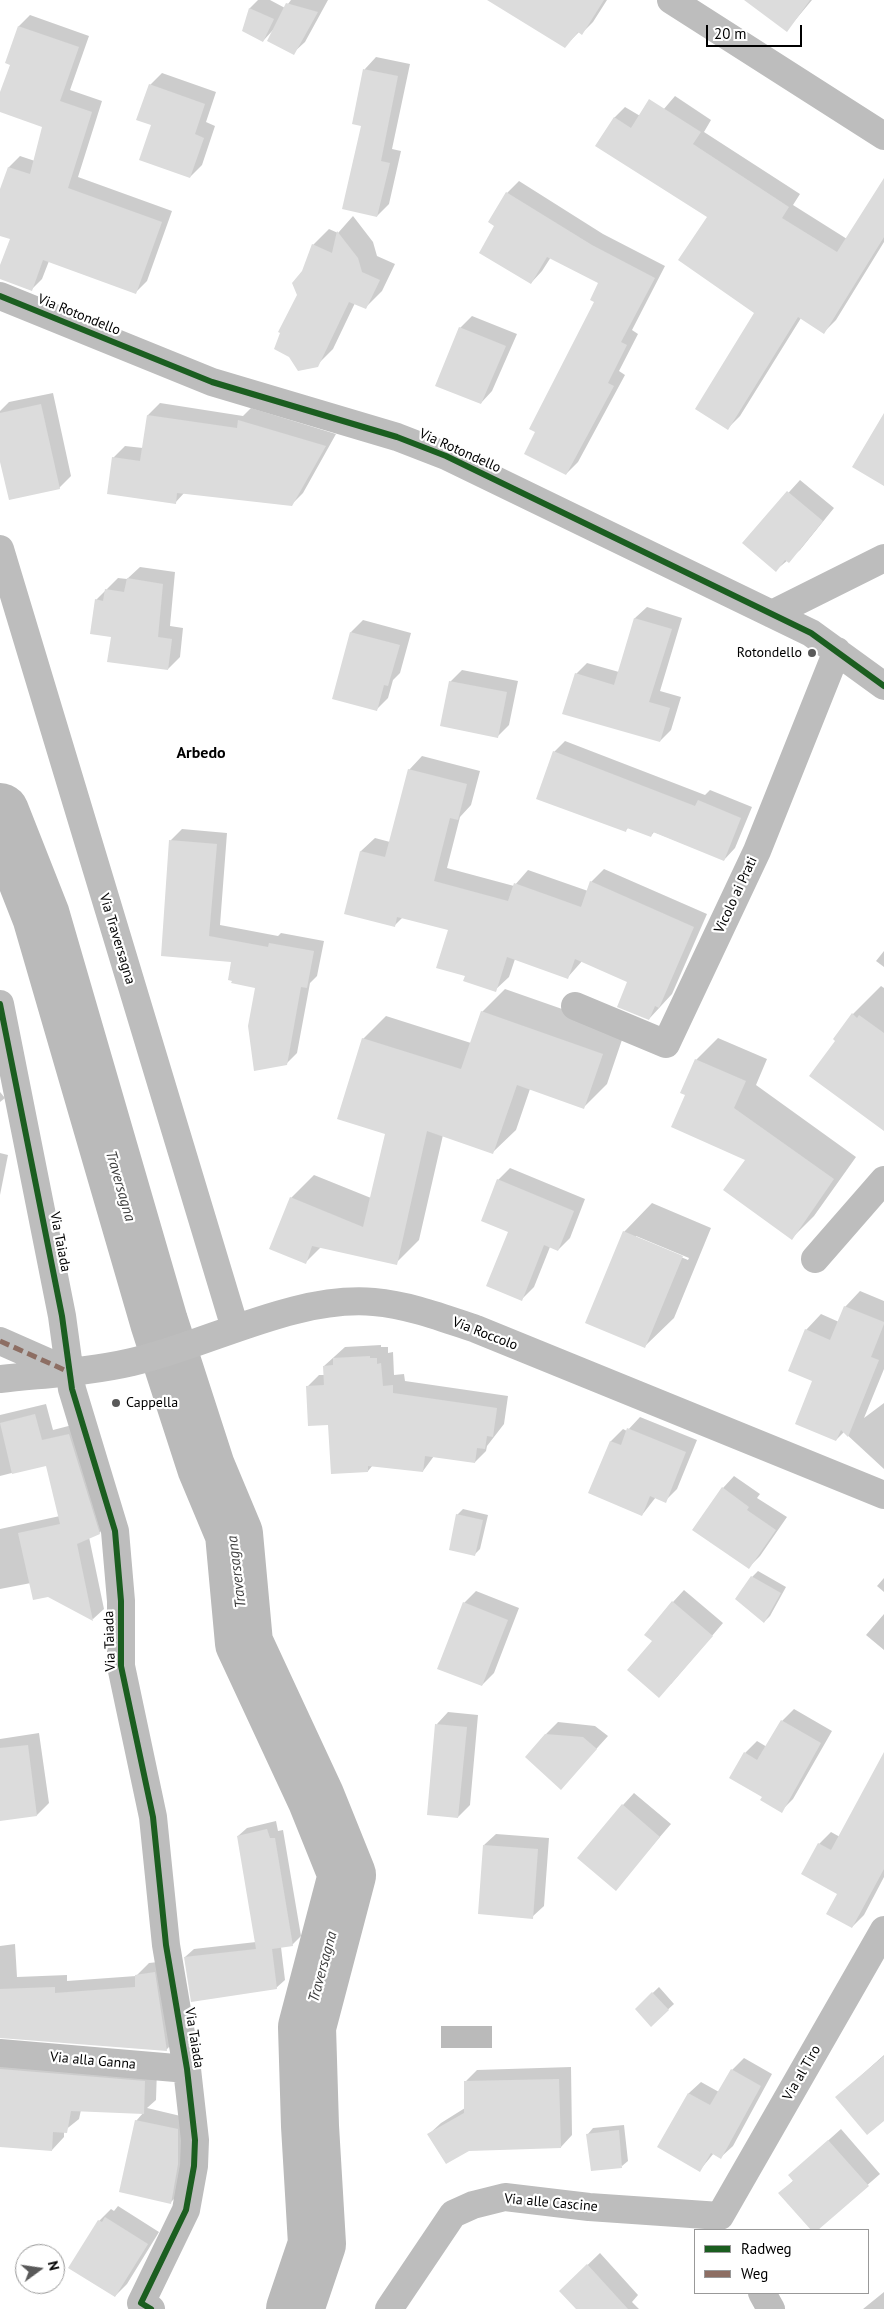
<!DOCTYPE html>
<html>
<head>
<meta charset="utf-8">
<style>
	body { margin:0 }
	#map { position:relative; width:884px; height:2309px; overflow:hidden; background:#fff; font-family:"PT Sans",sans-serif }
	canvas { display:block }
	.legend { position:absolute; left:694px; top:2229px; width:175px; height:65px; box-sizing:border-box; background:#fff; border:1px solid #999; margin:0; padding:6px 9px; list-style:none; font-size:15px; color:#000 }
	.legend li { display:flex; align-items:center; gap:10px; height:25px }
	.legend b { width:25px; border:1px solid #999 }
	.north { position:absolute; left:15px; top:2244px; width:50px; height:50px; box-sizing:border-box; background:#fff; border:1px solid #999; border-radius:50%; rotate:76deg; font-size:14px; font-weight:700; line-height:20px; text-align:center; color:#000 }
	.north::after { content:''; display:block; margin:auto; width:18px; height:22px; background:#595959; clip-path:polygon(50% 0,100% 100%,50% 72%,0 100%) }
	.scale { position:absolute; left:706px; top:25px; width:96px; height:22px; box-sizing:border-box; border:2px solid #000; border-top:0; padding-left:6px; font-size:15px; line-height:18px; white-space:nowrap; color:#000; -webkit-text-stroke:4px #fff; paint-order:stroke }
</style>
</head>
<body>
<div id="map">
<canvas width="884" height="2309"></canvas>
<ul class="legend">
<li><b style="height:6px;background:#1b5e20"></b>Radweg</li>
<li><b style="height:6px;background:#8d6e63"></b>Weg</li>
</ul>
<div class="north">N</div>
<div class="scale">20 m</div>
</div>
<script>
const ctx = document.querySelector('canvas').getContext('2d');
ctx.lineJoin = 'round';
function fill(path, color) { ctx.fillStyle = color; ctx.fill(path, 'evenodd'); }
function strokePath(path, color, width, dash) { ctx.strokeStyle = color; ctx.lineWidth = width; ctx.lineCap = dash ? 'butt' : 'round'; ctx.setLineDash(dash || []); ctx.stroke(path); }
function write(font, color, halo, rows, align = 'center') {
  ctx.font = font + ' "PT Sans",sans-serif'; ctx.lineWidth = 4.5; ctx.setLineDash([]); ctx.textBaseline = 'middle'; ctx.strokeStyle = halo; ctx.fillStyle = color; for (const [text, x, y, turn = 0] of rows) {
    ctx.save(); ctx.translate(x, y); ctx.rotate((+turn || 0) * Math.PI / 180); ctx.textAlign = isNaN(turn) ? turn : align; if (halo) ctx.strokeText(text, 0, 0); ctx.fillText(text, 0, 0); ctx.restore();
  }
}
const water = new Path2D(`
	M441,2026H492V2048H441Z`);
const shadow = new Path2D(`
	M258,0H270L285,8L291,0H328L305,42L293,53L273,30L263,41L244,30L250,8Z
	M517,0H607L593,22L582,33L579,32L565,46Z
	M746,0H812L787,30Z
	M30,15L89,36L70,90L102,101L78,177L172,211L147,281L136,292L49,261L42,279L31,290L0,278V269L11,238L0,235V193L9,167L20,156L35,161L44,126L0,111V95L11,64L6,62L19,26Z
	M376,57L410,64L392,149L401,151L389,204L377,216L363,125L354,123L365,69Z
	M162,73L216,92L206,122L215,126L202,165L190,177L152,124L150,85Z
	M675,96L711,120L704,132L800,194L793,205L847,239L884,180V242L836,320L824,332L801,318L740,416L728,428L756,312L708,217L613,119L625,107L652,123Z
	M519,181L603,234L665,266L632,330L638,334L619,371L625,375L578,462L566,474L600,283L551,257L542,271L531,283L496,226L507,193Z
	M353,216L373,242L377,256L395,264L382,291L366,307L355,303L333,349L317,365L298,296L303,272L313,245L329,229L338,233Z
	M472,316L517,334L492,391L481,403L460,328Z
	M53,393L71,476L59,488L0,456V411L9,402Z
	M160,403L243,416L251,408L336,434L303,493L291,505L185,492L175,503L113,458L125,446L143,448L148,415Z
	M800,480L834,508L800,550L776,570L743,543Z
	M140,567L175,572L170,626L183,628L180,657L168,669L112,636L96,600L118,578L127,579Z
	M647,607L682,618L660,691L681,697L671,730L660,741L576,674L587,663L619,672L635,618Z
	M363,620L411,633L400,673L393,680L388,698L376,710L351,632Z
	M462,670L518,681L509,725L497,737L450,682Z
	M565,741L705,795L710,790L752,807L735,848L724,860L654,832L651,836L629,827L626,830L554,752Z
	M422,756L480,771L471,805L460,817L447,868L514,886L528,870L588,891L591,882L604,869L707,914L672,994L649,1019L629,981L583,960L568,977L515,959L509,977L495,990L466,975L449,929L403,917L394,926L346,913L361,851L375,838L390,842L409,770Z
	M182,829L227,833L220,925L278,936L281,933L324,941L317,976L310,983L297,1053L286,1064L256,987L232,961L162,955L171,840Z
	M884,951V967L876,961Z
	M881,986L884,988V1115L837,1041L853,1014Z
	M505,989L625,1031L607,1084L584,1107L530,1089L516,1130L493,1152L443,1135L419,1240L396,1263L322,1246L306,1262L291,1198L314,1175L371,1198L386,1133L363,1039L386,1016L471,1043L482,1012Z
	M718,1038L767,1059L756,1085L856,1157L814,1216L792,1238L747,1159L686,1094L696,1060Z
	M0,1092L5,1098L0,1102Z
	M0,1153L8,1155L0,1195Z
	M510,1168L585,1199L570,1238L558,1250L550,1247L534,1287L522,1299L498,1180Z
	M652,1203L711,1228L674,1318L645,1346L624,1232ZM636,1236L689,1258L688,1260L636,1238Z
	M860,1291L884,1301V1369L864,1418L884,1403V1469L844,1432L836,1440L814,1380L806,1330L821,1314L839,1322L845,1307Z
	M381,1345V1347H388V1353L393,1352L394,1375L404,1374L405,1381L508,1396L504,1424L487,1446L486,1451L475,1462L434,1456L423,1471L373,1465L368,1471L329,1424L307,1387L319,1375H324V1366L345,1347Z
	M46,1404L53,1430L80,1423L110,1522L99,1533L89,1537L104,1609L93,1619L48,1596L31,1583L0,1589V1529L60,1516L47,1464L0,1476V1415Z
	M640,1417L697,1440L677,1489L665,1501L656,1497L642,1515L590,1493L611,1441L623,1429L627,1431Z
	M734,1476L760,1494L757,1498L787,1517L760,1556L748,1568L723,1488Z
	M463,1509L488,1515L480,1549L475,1554L457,1515Z
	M758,1571L786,1587L770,1616L764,1622L752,1577Z
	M884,1578V1592L877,1586Z
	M684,1590L723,1623L671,1684L654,1641L673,1602Z
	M476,1591L519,1608L494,1673L482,1685L464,1603Z
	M884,1614V1650L866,1635Z
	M794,1709L832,1731L793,1799L781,1811L763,1797L745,1753L757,1741L767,1747L782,1721Z
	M448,1712L478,1715L470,1805L458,1817L437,1724Z
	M558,1722L595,1726L608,1736L561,1788L546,1734Z
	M39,1733L49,1803L37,1815L0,1820V1739Z
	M884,1755V1877L864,1915L852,1927L819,1844L831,1832L840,1837Z
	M634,1793L671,1824L615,1889L623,1805Z
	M276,1821L278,1831L283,1830L301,1936L292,1945L281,1947L285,1980L276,1988L185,1957L194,1949L256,1942L238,1836L247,1828Z
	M496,1834L549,1838L544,1906L532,1917L484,1845Z
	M15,1944L17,1977L67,1975V1981L136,1976L149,1963L167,1961L179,2037L166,2050L0,2036V1946Z
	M659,1987L674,2004L651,2025L636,2009Z
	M0,2049L157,2069L156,2100L147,2108L189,2118L183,2190L171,2202L136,2121L144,2112L81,2110L79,2119L64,2131V2137L52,2150L0,2127Z
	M884,2055V2119L837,2097Z
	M744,2058L772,2074L733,2146L721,2157L714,2153L700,2170L659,2146L689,2093L701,2082L719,2092L732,2070Z
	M571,2067L572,2135L561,2147L468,2150L429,2134L441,2123L465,2108V2082L477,2070Z
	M624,2125L628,2161L622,2166L588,2134L593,2128Z
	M841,2129L880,2174L816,2230H813L780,2193L794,2180L802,2164Z
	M118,2206L159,2232L127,2284L115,2296L99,2221L111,2209L114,2211Z
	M600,2253L638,2295L632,2302L639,2309H577L573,2279Z
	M884,2292V2309H863Z`);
const river = new Path2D(`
	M0,812L41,916L159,1322L206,1467L234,1534L244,1643L316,1798L347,1875L307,2027L310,2126L317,2244L295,2309`);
const building = new Path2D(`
	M487,0H604L582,35L578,32L565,48Z
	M744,0H810L787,32Z
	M286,3L318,12L294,55L267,41Z
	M249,8L274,19L263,42L242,31Z
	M18,26L79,47L60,101L92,112L68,188L162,222L136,294L43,260L32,291L0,279V265L10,239L0,236V189L8,167L30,174L42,127L0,112V92L10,65L5,63Z
	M363,69L398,76L381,161L390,163L377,217L342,209L361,126L352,124Z
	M149,84L205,104L195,134L204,138L190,178L139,160L151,125L136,120Z
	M649,99L701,132L693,144L789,207L782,218L837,252L884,178V237L824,334L798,317L728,430L695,409L754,313L678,260L707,217L595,146L614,117L631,128Z
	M506,192L592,245L655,278L621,342L627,345L608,383L614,386L566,475L524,454L535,432L529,429L594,302L590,300L598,283L547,257L531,284L479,253L494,226L488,222Z
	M337,231L358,258L362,272L380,280L366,309L349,302L318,367L298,371L289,357L274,349L280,333L278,332L297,295L292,283L302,271L312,244L332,253Z
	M459,327L506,346L481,404L435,386Z
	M41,404L60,489L9,500L0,462V413Z
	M884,413V486L852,467Z
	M147,415L237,428L238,420L326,446L292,506L177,493L176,504L107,494L112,457L140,461Z
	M787,491L823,521L789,563L785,560L776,572L742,543Z
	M127,578L163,584L158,637L172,639L168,670L107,662L111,637L90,634L95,599L103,601L105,589L124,592Z
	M634,618L672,629L649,702L670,708L660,742L562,714L575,673L614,685Z
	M350,632L400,645L388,686L384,685L377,711L332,699Z
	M449,681L507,692L498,738L440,726Z
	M553,751L695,806L698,800L741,818L724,861L653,832L651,837L627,828L626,832L536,799Z
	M408,769L467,784L458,820L450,818L434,881L508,901L514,883L581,907L590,881L694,927L659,1008L655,1006L649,1020L617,1007L627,982L575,959L568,979L507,957L496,992L463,981L465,976L436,968L448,930L397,917L395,927L344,914L360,851L385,857Z
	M169,840L217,844L209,936L268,947L269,943L314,951L307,988L301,987L287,1065L254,1071L248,1026L255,988L231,983L232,981L228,980L231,962L161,956Z
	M481,1011L603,1054L584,1109L517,1085L493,1154L427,1131L397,1265L312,1246L306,1264L269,1249L290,1197L363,1227L385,1134L337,1119L362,1038L461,1069Z
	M852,1013L857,1018L859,1015L884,1033V1131L809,1076L835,1041L833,1039Z
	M695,1059L746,1081L734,1108L834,1179L792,1240L723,1190L745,1160L671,1127L685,1095L680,1093Z
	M497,1179L574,1211L558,1251L544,1245L522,1301L486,1286L508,1232L481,1221Z
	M623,1231L683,1256L645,1348L585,1323Z
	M844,1306L884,1322V1324L871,1357L879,1360L848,1437L841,1430L836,1441L795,1424L812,1381L788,1371L805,1329L830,1340Z
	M370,1356V1358H377V1364L381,1363L383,1386L393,1385V1393L497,1408L493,1437L487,1436L485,1449L477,1448L475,1463L425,1456L423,1472L368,1466V1472L331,1474L328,1425L308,1426L306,1386L324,1385L323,1366L333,1365V1358Z
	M35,1414L42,1440L69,1434L100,1534L77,1544L93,1621L48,1597L33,1600L18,1533L60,1524L46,1466L12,1474L0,1423Z
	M627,1428L686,1452L666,1503L650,1496L642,1516L588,1493L610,1441L621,1445Z
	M722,1487L749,1507L747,1510L776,1530L749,1569L692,1530Z
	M456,1514L483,1520L475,1556L449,1550Z
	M751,1576L781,1593L764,1623L735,1599Z
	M672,1601L713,1636L659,1698L627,1670L652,1641L644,1635Z
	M463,1602L508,1620L482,1686L437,1669Z
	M781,1720L821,1743L782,1813L760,1800L762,1797L729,1778L744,1752L757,1760Z
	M435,1724L467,1727L458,1818L427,1815Z
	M545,1734L583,1737L597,1749L561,1790L525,1757Z
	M28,1745L37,1816L0,1821V1748Z
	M884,1752V1869L852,1928L826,1914L837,1894L801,1874L818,1843L831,1850Z
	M622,1804L660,1837L616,1891L577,1858Z
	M267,1829L270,1838H275L293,1946L272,1949L277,1989L191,2002L184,1957L256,1949L237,1836Z
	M483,1845L538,1849L533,1919L478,1914Z
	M155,1972L167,2051L0,2038V1989L55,1987V1993L135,1987V1975Z
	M652,1992L669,2010L651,2027L635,2009Z
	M884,2056V2121L867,2135L835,2097Z
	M0,2069L145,2081L144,2114L71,2111L67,2133L53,2132L52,2151L0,2147Z
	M731,2069L761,2086L721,2159L711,2153L700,2172L657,2147L688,2093L710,2105Z
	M559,2079L561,2148L469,2151L446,2164L427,2134L464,2113V2081Z
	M135,2120L178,2129V2164L171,2204L119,2192Z
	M619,2130L622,2168L591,2171L586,2134Z
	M828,2140L869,2186L818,2230H811L778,2193L793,2181L788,2175Z
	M105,2217L148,2244L115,2297L68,2268L98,2220L102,2222Z
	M587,2264L628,2309H576L559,2291Z`);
const street = new Path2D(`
	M671,0L884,136
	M0,296L212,382L397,437L446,456L811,633L884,686
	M0,549L235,1328
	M772,614L884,558
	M0,1004L62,1316L72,1389L115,1531L121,1601V1666L153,1817L166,1945L187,2069L195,2140L194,2166L186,2210L141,2303L151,2309
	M575,1006L666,1044L757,851L837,651
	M815,1259L884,1180
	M0,1341L68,1371
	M0,1379C44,1374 89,1372 132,1362C207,1345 295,1295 374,1302C409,1305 443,1318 476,1329L884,1495
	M0,2053L187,2069
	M720,2216L884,1930
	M762,2293L771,2309
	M389,2309L453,2214L473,2205L505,2197L589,2207L720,2216`);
const quiet = new Path2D(`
	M0,1341L69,1372`);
const cycleway = new Path2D(`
	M0,296L212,382L397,437L446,456L811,633L884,686
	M0,1004L62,1316L72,1389L115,1531L121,1601V1666L153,1817L166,1945L187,2069L195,2140L194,2166L186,2210L141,2303L151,2309`);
const markers = [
	[812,653,5,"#595959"],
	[116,1403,5,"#595959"]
];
const streetNames = [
	["Via Rotondello",79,315,22],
	["Via Rotondello",460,451,24],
	["Vicolo ai Prati",736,895,-65],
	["Via Traversagna",117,939,73],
	["Via Taiada",60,1242,79],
	["Via Roccolo",485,1334,21],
	["Via Taiada",110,1641,-92],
	["Via Taiada",194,2038,81],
	["Via alla Ganna",93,2061,5],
	["Via al Tiro",802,2073,-60],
	["Via alle Cascine",551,2203,5]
];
const poiNames = [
	["Rotondello",802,653],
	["Cappella",126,1403,"left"]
];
const waterNames = [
	["Traversagna",120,1186,74],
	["Traversagna",237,1572,-97],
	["Traversagna",323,1967,-75]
];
const quarterNames = [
	["Arbedo",201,753]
];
fill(water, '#bababa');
fill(shadow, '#0003');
strokePath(river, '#bababa', 58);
fill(building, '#dcdcdc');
strokePath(street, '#bdbdbd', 28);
strokePath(quiet, '#8d6e63', 5, [10, 5]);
strokePath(cycleway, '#1b5e20', 6);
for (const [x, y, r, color] of markers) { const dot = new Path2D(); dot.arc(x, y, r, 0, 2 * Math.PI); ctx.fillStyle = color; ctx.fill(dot); strokePath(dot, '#fff', 2); }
write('14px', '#000', '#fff', streetNames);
write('14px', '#000', '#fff', poiNames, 'right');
write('italic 15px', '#3e3e3e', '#fff', waterNames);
write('bold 16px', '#000', '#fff', quarterNames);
</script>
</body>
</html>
